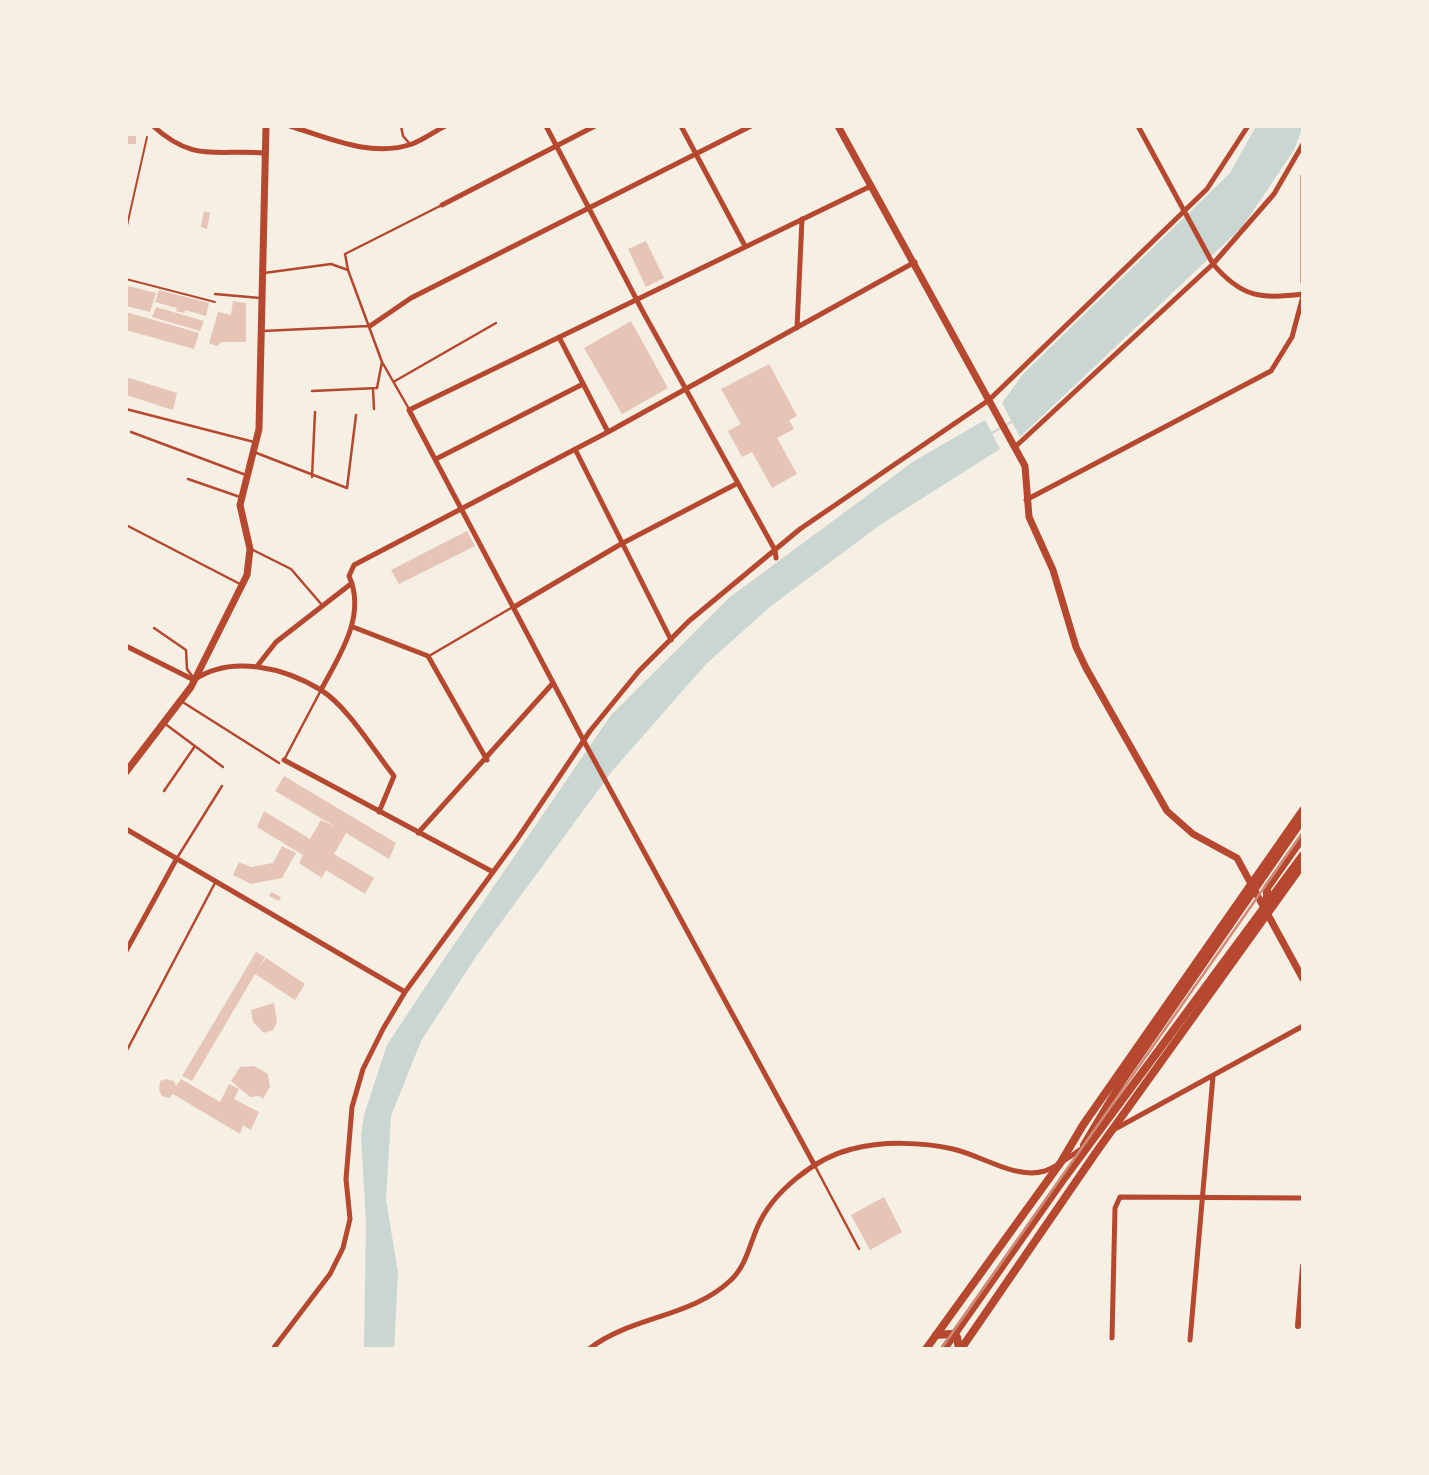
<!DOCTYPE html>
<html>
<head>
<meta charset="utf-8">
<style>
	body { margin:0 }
	#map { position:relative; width:1429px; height:1475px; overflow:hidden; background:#f6efe4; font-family:Manrope,sans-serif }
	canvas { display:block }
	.frame { position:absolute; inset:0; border:128px solid #f6efe4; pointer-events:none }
</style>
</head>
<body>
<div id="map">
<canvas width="1429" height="1475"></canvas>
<div class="frame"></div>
</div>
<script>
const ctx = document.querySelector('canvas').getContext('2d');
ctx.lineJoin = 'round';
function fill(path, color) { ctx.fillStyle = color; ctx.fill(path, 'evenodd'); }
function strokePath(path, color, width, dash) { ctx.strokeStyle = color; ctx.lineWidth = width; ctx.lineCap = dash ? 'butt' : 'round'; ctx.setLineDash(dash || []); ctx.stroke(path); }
const water = new Path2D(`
	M1256,126H1303L1294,150L1243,226L1020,437L1002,403L1024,373L1230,173Z
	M985,420L1000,449L880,525L771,606L706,664L613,770L477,955L421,1041L391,1116L386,1199L398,1273L394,1349H364L366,1222L361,1136L364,1115L387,1045L442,962L611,715L730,597L914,461Z`);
const stream = new Path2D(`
	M992,433L1013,421`);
const building = new Path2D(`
	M126,136H136V144H126Z
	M204,211L210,213L207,229L201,227Z
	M646,241L664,278L646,287L628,249Z
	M128,286L156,293L150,312L126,306Z
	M159,290L209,303L206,316L185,310L184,313L176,311L177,308L155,302Z
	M233,301L246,303V342H221L217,346L209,343L218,312L231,315Z
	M156,307L204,321L200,331L152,317Z
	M126,312L199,333L194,349L126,330Z
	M631,321L668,388L622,414L584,348Z
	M769,364L797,416L789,420L794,429L777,438L797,474L772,488L752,452L742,457L728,431L741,424L721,389Z
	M126,377L177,393L173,410L126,395Z
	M467,531L475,546L399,584L391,570Z
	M284,776L396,843L389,859L346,833L334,854L374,878L365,894L326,870L322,878L299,863L303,855L257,827L264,811L310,839L321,820L336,827L275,791Z
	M282,846L296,853L282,878L251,884L233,875L239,862L251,867L273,863Z
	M271,892L281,897L279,901L269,896Z
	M256,952L265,957L259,967L266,958L305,984L295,1000L255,974L192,1081L182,1076Z
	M274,1003L277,1022L273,1030L264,1033L253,1022L251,1010Z
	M254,1066L268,1074L270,1087L263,1099L259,1096L250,1097L231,1081L240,1067Z
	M166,1079L174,1081L176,1086L181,1079L220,1102L229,1084L239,1089L234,1099L259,1112L251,1130L243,1125L240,1134L173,1094L169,1098L162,1096L159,1090L160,1081Z
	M884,1197L902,1232L870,1250L851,1215Z`);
const path = new Path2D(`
	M126,230L147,137
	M126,279L215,302`);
const service = new Path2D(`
	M401,126L403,136L410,144
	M348,270L345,254L442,205
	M264,273L331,264L348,270L382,362L409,409
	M215,294L260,298
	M263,331L368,326
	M395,381L496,323
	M373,389L374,409
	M312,391L377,388L382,362
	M126,409L254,442
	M131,432L246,475
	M254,452L347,488L356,415
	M312,477L315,412
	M188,479L240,497
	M126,525L240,584
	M253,550L291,569L322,605
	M154,628L186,650L187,669L192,676
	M429,656L511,608
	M181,701L279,763
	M164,723L223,767
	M284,760L320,692
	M164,791L195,746
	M177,858L222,786
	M126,1052L216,881
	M815,1166L859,1249`);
const minor = new Path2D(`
	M153,126C194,163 215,149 265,153
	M290,126C328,138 372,158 412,144C423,140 434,132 445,126
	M546,126L642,310L775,550L776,558
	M681,126L745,246
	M1138,126L1213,264C1242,298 1261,299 1303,294
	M1303,176V282
	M442,205L595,126
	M370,326L411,298L751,126
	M797,328L802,219
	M559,337L608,432
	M1015,447L1213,264L1274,194L1303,144
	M575,449L671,640
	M436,459L583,384
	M1026,500L1271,371L1292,337L1303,296
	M514,607L621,544L738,483
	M353,627L428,656L487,760
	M126,646L194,680C231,654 285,668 321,690C348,707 374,751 394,776L379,812
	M258,665L276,642L352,583
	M321,690C339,656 367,616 349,576L354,565L608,432L915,262
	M284,760L493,872
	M126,829L405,992
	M418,833L553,683
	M126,951L177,858
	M1115,1129L1303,1026
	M815,1166L586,745L409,410L871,186
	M1112,1338L1115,1208L1120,1197L1303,1198
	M1190,1340L1213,1076
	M273,1349L330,1274L343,1248L350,1219L346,1179L352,1107L363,1069L383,1029L405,992L518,838L590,731L639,671L689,621L800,529L989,400L1207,189L1248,126
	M589,1349C631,1316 691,1318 731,1280C746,1265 749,1247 757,1228C772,1192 815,1158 852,1149C882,1141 923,1142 953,1149C981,1155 1015,1180 1045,1171C1059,1166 1073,1154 1086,1146`);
const tertiary = new Path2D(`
	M1298,1326L1303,1266`);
const secondary = new Path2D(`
	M838,126L1025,466L1029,517L1053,570L1076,647L1086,668L1167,811L1193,834L1237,858L1303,979
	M126,772L191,687L247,575L250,549L240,505L259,429L266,126`);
const primary = new Path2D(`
	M936,1335L951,1334L957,1337L959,1349
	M926,1349L1061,1162L1083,1125L1303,810
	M961,1349L1097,1151L1303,864`);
const trunk = new Path2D(`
	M1267,914V888L1303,837
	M1084,1145L1124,1078L1303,819
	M944,1349L1065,1177L1303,855`);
const rail = new Path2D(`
	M941,1349L1303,832`);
fill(water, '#c9d6d2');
strokePath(stream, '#c9d6d2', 2.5);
fill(building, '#e6c5b7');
strokePath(path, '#b5482f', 2);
strokePath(service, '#b5482f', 2.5);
strokePath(minor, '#b5482f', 5);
strokePath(tertiary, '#b5482f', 6);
strokePath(secondary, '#b5482f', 7);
strokePath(primary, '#b5482f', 8);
strokePath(trunk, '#b5482f', 8);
strokePath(rail, '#cf8b77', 2.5);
</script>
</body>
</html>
